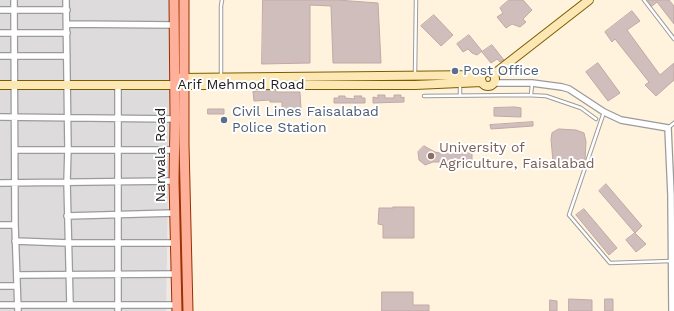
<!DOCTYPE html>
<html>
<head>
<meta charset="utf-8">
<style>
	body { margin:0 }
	canvas { display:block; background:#f0e8e4 }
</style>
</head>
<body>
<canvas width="674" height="311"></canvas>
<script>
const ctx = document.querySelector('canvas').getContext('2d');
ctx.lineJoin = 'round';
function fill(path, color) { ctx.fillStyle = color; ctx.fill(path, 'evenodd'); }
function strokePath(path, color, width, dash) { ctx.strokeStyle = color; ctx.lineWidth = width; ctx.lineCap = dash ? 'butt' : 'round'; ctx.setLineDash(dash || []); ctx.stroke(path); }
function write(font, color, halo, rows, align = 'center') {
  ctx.font = font + ' "Work Sans",sans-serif'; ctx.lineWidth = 4; ctx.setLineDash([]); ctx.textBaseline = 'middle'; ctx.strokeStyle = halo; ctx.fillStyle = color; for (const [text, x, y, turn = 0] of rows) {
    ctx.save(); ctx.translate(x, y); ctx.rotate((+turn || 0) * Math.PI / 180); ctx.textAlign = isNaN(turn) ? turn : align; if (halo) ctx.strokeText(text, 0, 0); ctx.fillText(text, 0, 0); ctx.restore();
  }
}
const residential = new Path2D(`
	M0,0H171L166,311H0Z`);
const education = new Path2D(`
	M187,0H674V311H189Z`);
const building = new Path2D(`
	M263,0H337L378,3L381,63H333L331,6L310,5V63L262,64Z
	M509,0H523L532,10L523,19L526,22L520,27L512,24L506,28L497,17L503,13L500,8Z
	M648,0H669L674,6V24L657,2L652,6Z
	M632,11L640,21L627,30L660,75L674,63V80L656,96L645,85L649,82L615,39L612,42L605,32Z
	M434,15L453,35L441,46L421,26Z
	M469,35L482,51L477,55L472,53L468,49L463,52L457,44Z
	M492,45L504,60L500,62L497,59L491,63L482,52Z
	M598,63L620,93L608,101L586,72Z
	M270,90H276V92H300L301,109H282V102H270V100L254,101L253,92Z
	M378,95H385V98H394V95H401V98L404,97V102L373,103V97L378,98Z
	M339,96H345V98L355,99L354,96H362L361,98H365V103H334V98H339Z
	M515,107L521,108V117L494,116V108Z
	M208,109H224V114H208Z
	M533,122V126L491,129L490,125Z
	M559,129L576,130L584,133L586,142L585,160H577V163L561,164L560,161L553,162L551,139L552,133Z
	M424,146L435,152L440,153L450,148L454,154H460L463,148L472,153V162L463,168L459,163H454L450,168L440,162H433L425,165L419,160L418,152Z
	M606,184L642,226L635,233L599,191Z
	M393,207H414V238H383V225L378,224L379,208H393Z
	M584,209L617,248L609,255L576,215Z
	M635,233L646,244L636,252L626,240Z
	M382,292H413V305H429V311H382Z
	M569,299L592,300V311H569Z
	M605,299H613V311H605Z
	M550,300L557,301V311H550Z`);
const lane = new Path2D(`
	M644,0L674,39
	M415,75L416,0
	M221,76V6L222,0
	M460,95V85
	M531,95L532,84
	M424,96L527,95L546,96L581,108L596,119
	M604,112L569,215L610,263L671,261
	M668,128L674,123`);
const street = new Path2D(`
	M14,0L15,225L18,311
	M66,0L68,149L67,182L70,304
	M0,10H67
	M67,24L175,25
	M0,33H67
	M0,56H67
	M494,83H532L562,87L569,89L604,112L621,120L668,128L671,195L672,311
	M118,86V311
	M0,117L175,119
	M15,150H175
	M0,183L174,181
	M67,216L174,213
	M0,225H15
	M15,241L68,243H175
	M17,275L176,274
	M0,286H17
	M0,305H177`);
const secondary = new Path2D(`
	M481 79a7 7 0 1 1 14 0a7 7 0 1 1-14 0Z
	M494,74L589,0
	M179,78L482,75
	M0,85H415L482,82`);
const primary = new Path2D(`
	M174,0L175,119L174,181L177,311
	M184,0V144L188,311`);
const markers = [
	[455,71,4,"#5c6f8a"],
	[224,120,4,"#5c6f8a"],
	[431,156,4,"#8d6e63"]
];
const serviceNames = [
	["Post Office",463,71],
	["Civil Lines Faisalabad",232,112],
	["Police Station",232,128]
];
const streetNames = [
	["Arif Mehmod Road",241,85],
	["Narwala Road",161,155,-90]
];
const educationNames = [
	["University of",439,148],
	["Agriculture, Faisalabad",439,164]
];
fill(residential, '#dddbdc');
fill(education, '#fff3de');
fill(building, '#d0bebd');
strokePath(building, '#c3a8a5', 1);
strokePath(lane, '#9b9b9b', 4.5);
strokePath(street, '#9b9b9b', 8);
strokePath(secondary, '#7b5d00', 10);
strokePath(primary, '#993100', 11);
strokePath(lane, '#fff', 2.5);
strokePath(street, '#fff', 5.5);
strokePath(secondary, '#fde8b5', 8);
strokePath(primary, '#ffb09a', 9);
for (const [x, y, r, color] of markers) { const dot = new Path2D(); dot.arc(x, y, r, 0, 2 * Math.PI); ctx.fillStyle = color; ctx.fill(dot); strokePath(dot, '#fff', 1.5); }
write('14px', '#4e5e75', '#fff', serviceNames, 'left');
write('14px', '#1e1e1e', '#fff', streetNames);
write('14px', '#785e54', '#fff', educationNames, 'left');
</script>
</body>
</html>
